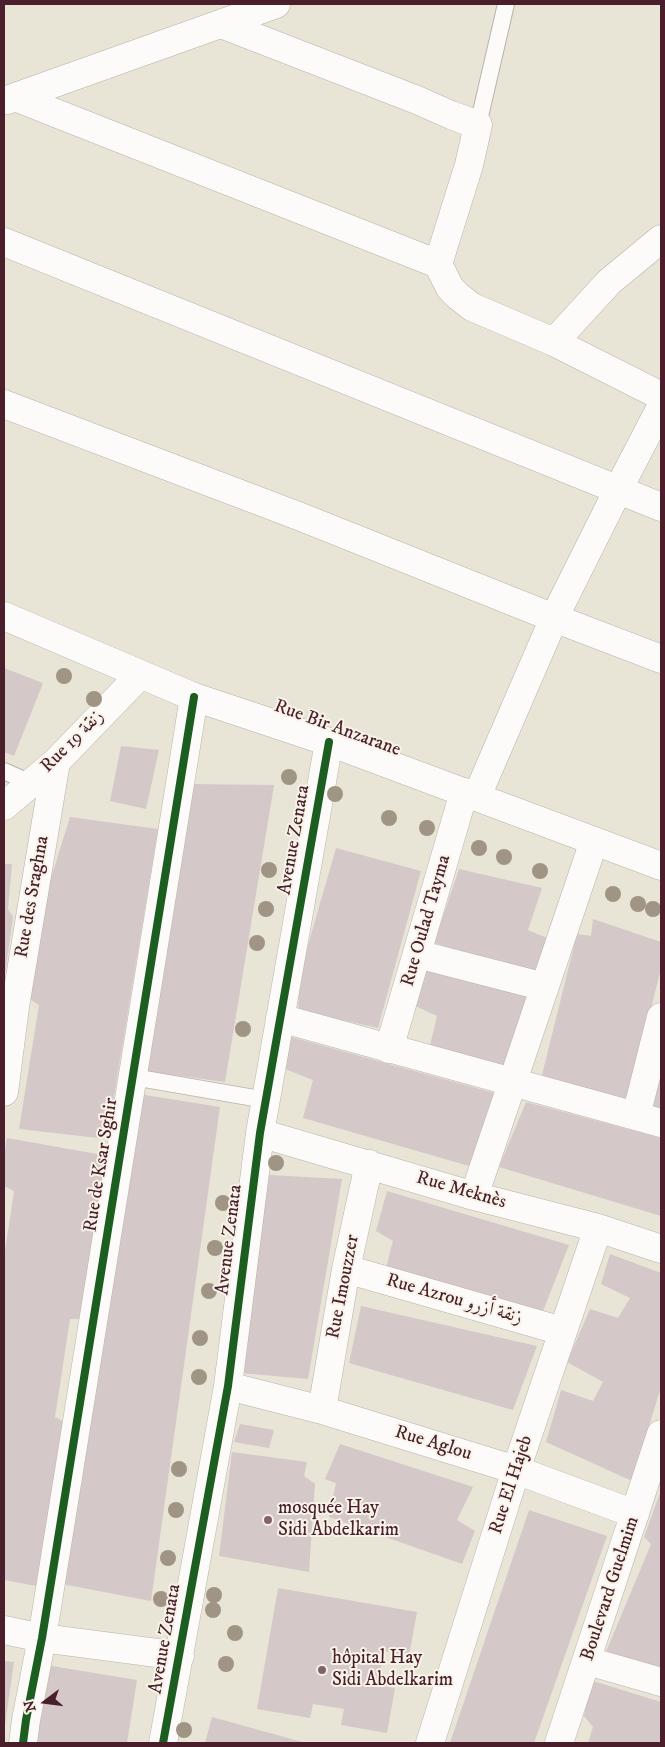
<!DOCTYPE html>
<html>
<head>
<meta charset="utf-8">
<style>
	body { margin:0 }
	#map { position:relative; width:665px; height:1747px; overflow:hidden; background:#e8e4d6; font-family:"IM FELL DW Pica",serif }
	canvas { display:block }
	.frame { position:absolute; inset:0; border:5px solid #4a1f2b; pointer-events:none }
	.north { position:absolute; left:20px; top:1677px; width:50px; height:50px; -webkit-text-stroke:4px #f7f3e8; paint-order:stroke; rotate:255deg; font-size:14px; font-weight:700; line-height:20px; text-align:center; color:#4a1f2b }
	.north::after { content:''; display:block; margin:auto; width:18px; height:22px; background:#4a1f2b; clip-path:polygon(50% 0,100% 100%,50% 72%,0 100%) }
</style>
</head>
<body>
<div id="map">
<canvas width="665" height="1747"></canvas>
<div class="frame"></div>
<div class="north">N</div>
</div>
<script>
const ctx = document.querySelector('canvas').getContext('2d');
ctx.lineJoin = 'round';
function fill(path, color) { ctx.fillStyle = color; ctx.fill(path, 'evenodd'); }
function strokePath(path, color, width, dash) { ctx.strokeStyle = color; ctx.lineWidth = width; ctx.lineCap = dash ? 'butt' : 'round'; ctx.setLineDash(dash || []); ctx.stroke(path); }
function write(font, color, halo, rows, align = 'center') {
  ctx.font = font + ' "IM FELL DW Pica",Amiri,serif'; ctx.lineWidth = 4; ctx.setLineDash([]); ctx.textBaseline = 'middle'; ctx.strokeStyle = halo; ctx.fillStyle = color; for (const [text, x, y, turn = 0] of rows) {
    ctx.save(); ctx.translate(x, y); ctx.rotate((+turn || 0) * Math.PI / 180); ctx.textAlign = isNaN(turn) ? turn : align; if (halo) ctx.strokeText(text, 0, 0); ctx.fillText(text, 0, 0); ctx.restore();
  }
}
const building = new Path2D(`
	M4,668L43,683L14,756L4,752Z
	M121,746L159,750L146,809L110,801Z
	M188,784L274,785L225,1082L145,1071Z
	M70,817L158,829L107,1139L19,1129L39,1005L28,998L41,910Z
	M336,848L421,871L378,1028L298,1010L300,973Z
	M4,864H12L8,909L13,917L5,974Z
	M459,869L542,888L528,930L547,938L534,972L434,943Z
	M593,919L661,942V968L628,1103L542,1075L577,934L591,936Z
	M423,963L530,994L509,1067L429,1050L437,1016L411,1004Z
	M291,1037L494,1093L469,1166L303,1118L313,1080L285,1069Z
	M661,1052V1113L646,1109Z
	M139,1094L220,1107L151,1601L62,1584Z
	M526,1102L661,1138V1216L499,1167Z
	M7,1138L108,1156L84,1319H70L55,1417L68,1424L42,1587L4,1580V1258L14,1191L4,1186V1157Z
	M269,1175L342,1179L308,1379L241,1373Z
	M387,1191L569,1245L543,1311L385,1272L393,1241L376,1231Z
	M610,1254L661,1273V1387L632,1481L546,1442L561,1390L593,1401L603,1382L567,1362L590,1309L618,1318L630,1298L601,1284Z
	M361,1306L537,1346L513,1410L349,1363Z
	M240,1424L274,1430L269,1448L234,1442Z
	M340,1444L473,1487L457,1520L475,1531L462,1564L329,1517L336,1483L325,1479Z
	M232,1452L307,1462L304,1476L315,1484L309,1572L219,1556Z
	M661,1490V1677L603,1659L651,1544L644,1537Z
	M529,1510L607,1536L534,1743H450Z
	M278,1588L417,1612L409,1656L384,1651L378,1685L395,1688L387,1733L341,1725L344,1709L313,1704L310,1718L257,1709Z
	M4,1661L14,1662L5,1725H4Z
	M40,1664L137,1680L127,1743H34Z
	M590,1680L661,1702V1743H588L593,1727L584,1716Z
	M212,1717L306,1743H205Z`);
const service = new Path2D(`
	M478,125L506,4
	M4,771L31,783
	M133,1077L266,1100`);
const minor = new Path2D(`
	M221,24L417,100L451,115L478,125L469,165L438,264
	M15,97L438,264L450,288L458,296L472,307L554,342L661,396
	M7,100L276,4
	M4,242L661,507
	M554,342L609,282L661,239
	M4,404L301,517L554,618L661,659
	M477,796L554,618L618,490L661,407
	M4,806L56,762L140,675
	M417,954L545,987
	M280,1018L661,1123
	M389,1049L464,792
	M4,1092L15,1007L56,762
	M636,1116L661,1017
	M260,1133L474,1196L598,1228L661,1249
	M474,1196L594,841
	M346,1269L562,1331
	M228,1386L322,1410L516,1470L635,1514
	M322,1410L346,1269L369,1164
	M4,1630L42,1638L180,1656
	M588,1661L661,1682
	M23,1743L26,1720L42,1638L194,697
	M163,1743L228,1386L260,1133L329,742
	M430,1743L516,1470L598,1228
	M559,1743L661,1434`);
const tertiary = new Path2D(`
	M4,616L194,697L329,742L661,866`);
const cycleway = new Path2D(`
	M23,1743L26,1720L42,1638L194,697
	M163,1743L228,1386L260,1133L329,742`);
const trees = [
	[64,676],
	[94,699],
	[289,777],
	[335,794],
	[389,818],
	[427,828],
	[479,848],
	[504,857],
	[269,870],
	[540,871],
	[613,894],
	[638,904],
	[266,909],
	[653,909],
	[257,943],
	[243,1029],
	[276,1163],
	[223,1203],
	[215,1248],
	[209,1291],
	[200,1338],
	[199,1377],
	[179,1469],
	[176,1510],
	[168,1558],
	[214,1595],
	[161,1599],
	[213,1610],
	[235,1633],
	[226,1664],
	[184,1730]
];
const markers = [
	[268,1520,5,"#816467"],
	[322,1670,5,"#816467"]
];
const streetNames = [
	["Rue Bir Anzarane",337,729,20],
	["Rue 19 زنقة",73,742,-45],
	["Avenue Zenata",295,840,-80],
	["Rue des Sraghna",33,897,-80],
	["Rue Oulad Tayma",427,921,-74],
	["Rue de Ksar Sghir",102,1165,-81],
	["Rue Meknès",461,1191,16],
	["Avenue Zenata",230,1240,-83],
	["Rue Imouzzer",344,1287,-79],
	["Rue Azrou زنقة أزرو",454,1300,16],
	["Rue Aglou",433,1444,17],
	["Rue El Hajeb",512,1485,-72],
	["Boulevard Guelmim",611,1589,-72],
	["Avenue Zenata",166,1639,-80]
];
const poiNames = [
	["mosquée Hay",278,1509],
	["Sidi Abdelkarim",278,1531],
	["hôpital Hay",332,1659],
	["Sidi Abdelkarim",332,1681]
];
fill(building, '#d5c8c9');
strokePath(service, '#b9b2ab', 18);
strokePath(minor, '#b9b2ab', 29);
strokePath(tertiary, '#b9b2ab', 29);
strokePath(service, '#fcfbf9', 16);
strokePath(minor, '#fcfbf9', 28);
strokePath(tertiary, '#fcfbf9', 28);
strokePath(cycleway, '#1b5e20', 8);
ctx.fillStyle = '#a09484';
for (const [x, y] of trees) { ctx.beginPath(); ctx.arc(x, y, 8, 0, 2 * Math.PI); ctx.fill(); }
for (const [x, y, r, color] of markers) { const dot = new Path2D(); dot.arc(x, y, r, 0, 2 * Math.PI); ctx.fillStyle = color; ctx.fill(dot); strokePath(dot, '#f7f3e8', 2); }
write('19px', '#4a1f2b', '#f7f3e8', streetNames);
write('19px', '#4a1f2b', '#f7f3e8', poiNames, 'left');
</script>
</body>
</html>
